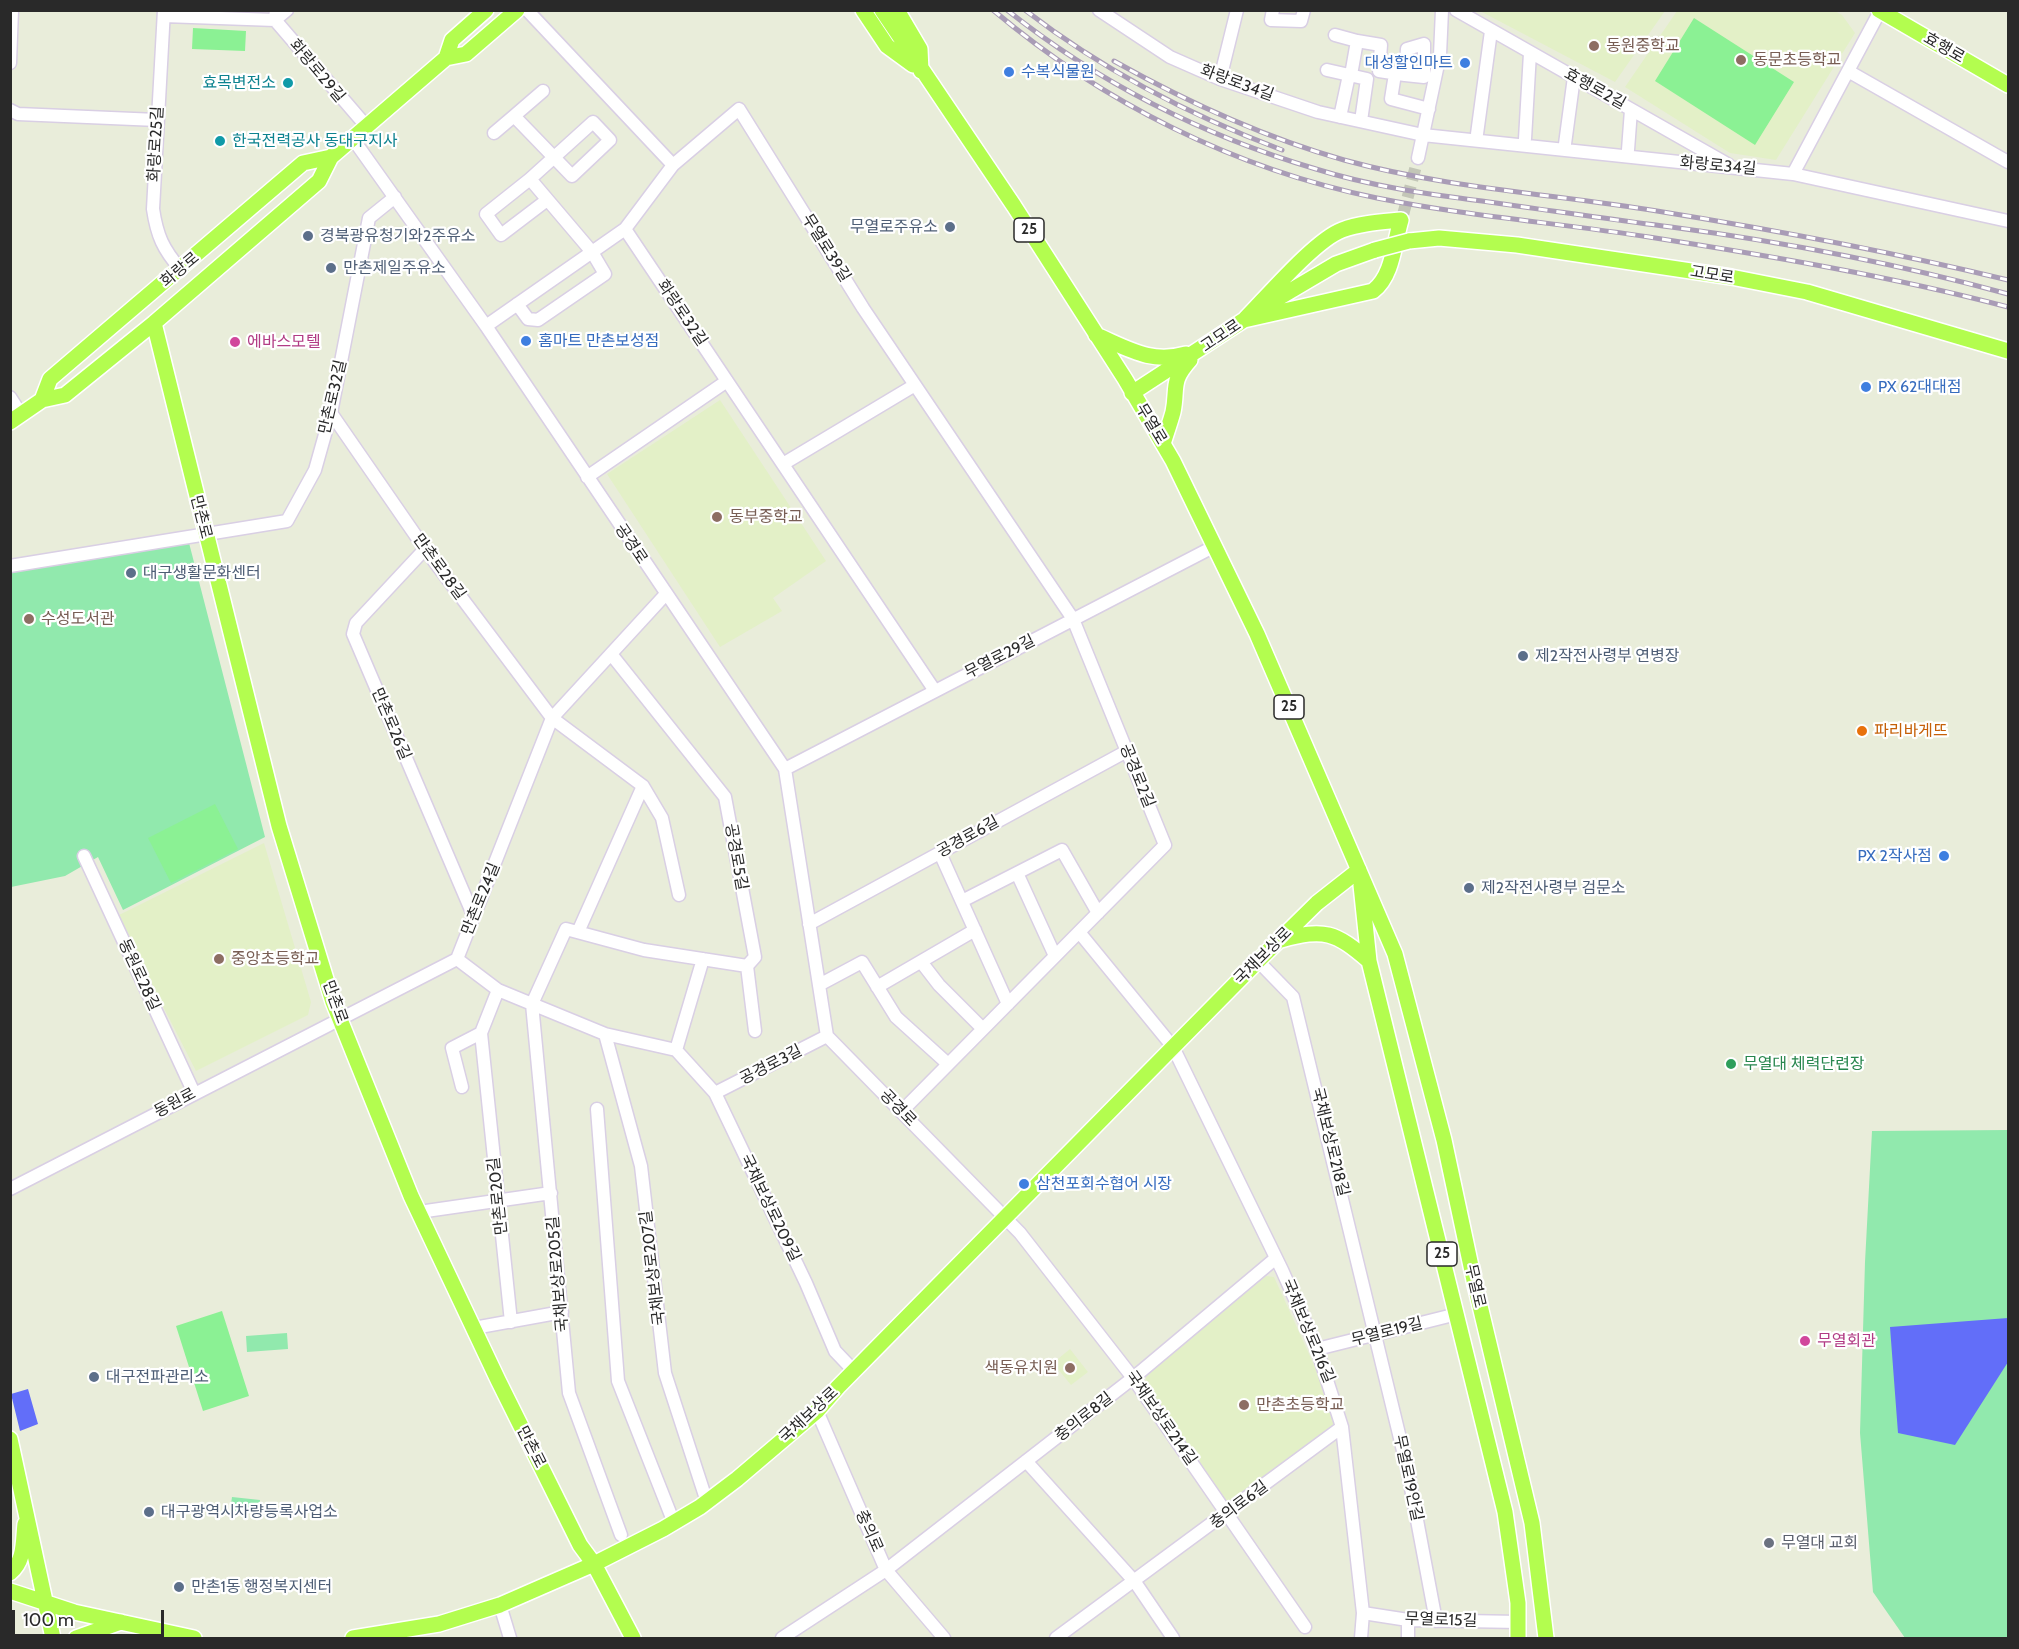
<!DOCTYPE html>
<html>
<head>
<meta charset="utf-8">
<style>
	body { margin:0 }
	#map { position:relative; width:2019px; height:1649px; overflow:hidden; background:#e9edda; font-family:Cabin,sans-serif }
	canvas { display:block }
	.frame { position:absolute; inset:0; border:12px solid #292929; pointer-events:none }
	.scale { position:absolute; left:12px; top:1610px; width:152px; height:27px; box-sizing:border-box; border:3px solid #292929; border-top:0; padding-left:8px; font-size:18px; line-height:21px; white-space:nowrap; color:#292929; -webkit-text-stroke:4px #fff; paint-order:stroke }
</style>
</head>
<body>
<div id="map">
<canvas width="2019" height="1649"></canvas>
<div class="frame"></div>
<div class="scale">100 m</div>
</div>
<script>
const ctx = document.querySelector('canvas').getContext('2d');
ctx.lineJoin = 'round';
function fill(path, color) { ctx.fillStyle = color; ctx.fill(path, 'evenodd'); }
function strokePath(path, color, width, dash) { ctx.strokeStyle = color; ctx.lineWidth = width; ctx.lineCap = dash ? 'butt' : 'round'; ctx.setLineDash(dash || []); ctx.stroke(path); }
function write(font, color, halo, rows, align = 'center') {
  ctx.font = font + ' Cabin,"Noto Sans KR",sans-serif'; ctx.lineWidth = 4.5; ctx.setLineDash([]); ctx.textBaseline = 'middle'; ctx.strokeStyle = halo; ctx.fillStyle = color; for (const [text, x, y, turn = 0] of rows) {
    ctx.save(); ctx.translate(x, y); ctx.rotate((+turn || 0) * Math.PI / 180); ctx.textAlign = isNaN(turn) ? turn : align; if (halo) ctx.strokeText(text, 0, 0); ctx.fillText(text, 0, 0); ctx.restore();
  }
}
const education = new Path2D(`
	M1480,11L1665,10V11L1615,82Z
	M1677,11H1835L1842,15L1855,33L1776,160L1730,153L1625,87Z
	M720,400L826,561L773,598L782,611L720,647L607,474Z
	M264,843L311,1002L308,1015L196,1071L117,916Z
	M1266,1276L1274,1277L1319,1376L1335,1426L1234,1503L1226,1501L1200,1464V1456L1194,1447L1187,1446L1146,1384V1374Z
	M1070,1349L1088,1372L1071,1385L1053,1363Z`);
const green = new Path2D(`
	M188,539L265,837L123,910L98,857L65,876L11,887V571Z
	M2008,1130V1638H1905L1873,1592L1860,1433L1865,1262L1872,1131Z
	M287,1333L288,1349L247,1352L246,1336Z
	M232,1497L260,1500L259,1513L230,1511Z`);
const pitch = new Path2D(`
	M1694,18L1794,82L1755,145L1655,81Z
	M193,28L246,31L245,51L192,49Z
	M215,804L238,849L171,883L148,838Z
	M222,1311L249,1396L203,1411L176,1326Z`);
const water = new Path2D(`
	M2008,1318V1362L1955,1445L1898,1433L1890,1327Z
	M28,1389L38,1424L20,1431L11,1394Z`);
const minorTunnel = new Path2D(`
	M1403,215L1418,158`);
const minor = new Path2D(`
	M164,10L153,209C157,236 163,249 181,270
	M276,10L275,20L367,127
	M1099,10L1170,57L1220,79L1318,112L1423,135L1793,174L2008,221
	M1273,10L1271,20L1301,21L1304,10
	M1456,10L1729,165
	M164,16L275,20L287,10
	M1335,35L1357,41L1351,75
	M1357,41L1381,45L1379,71L1405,75L1407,49L1424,44V77L1405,75
	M10,63L12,10
	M1327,70L1367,79L1361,121
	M1848,71L2008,162
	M1395,74L1391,99L1429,109
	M1220,79L1237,10
	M10,110L18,114L157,120
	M1340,117L1349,75
	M494,133L514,116
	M1477,134L1491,31
	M353,139L486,326L785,769L827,1036L1020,1233L1133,1378L1305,1627
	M1525,139L1530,53
	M1565,144L1574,77
	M1628,150L1631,110
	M1418,158L1440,55L1442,10
	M673,165L739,109L863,308L1073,619L1165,845L901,1112
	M1793,174L1880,11
	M530,179L593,122L610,140L572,176L514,116L543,91
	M625,229L935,691
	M517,304L528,319L538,320L605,274L592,252L530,179L486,214L501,235L547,200
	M486,326L625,229L673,165L527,10
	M10,397L21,414
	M331,413L425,549L552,718L643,786L662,818L679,895
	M783,464L915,385
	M587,477L727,381
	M425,549L356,623L353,634L474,917
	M10,566L287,521L315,470L331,413L369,218L395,197
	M611,654L725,797L755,957L747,966L755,1031
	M785,769L1215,546
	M940,853L1008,1004
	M84,856L194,1093
	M1017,873L1055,956
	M962,901L1062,850L1098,913
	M809,924L1127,751
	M578,932L643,786
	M1079,932L1173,1047L1282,1270L1317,1349L1342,1427L1363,1613L1361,1638
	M457,959L498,990L532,1004L605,1034L676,1050L715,1093L806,1283L835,1351L855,1372
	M1258,961L1293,997L1407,1467L1436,1621
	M922,963L939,985L983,1029
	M819,985L862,962L896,1017L948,1064
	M877,987L975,930
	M498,990L481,1033L511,1322
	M605,1034L641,1166L665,1373L707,1502
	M676,1050L703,959
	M462,1087L452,1048L481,1033
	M715,1093L827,1036
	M597,1109L618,1381L674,1523
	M10,1189L457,959L552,718L665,595
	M419,1212L551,1193
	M474,1328L562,1312
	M1317,1349L1457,1314
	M817,1411L886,1570L944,1638
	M1026,1461L1135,1582L1173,1638
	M621,1535L569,1393L532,1004L566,929L644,950L747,966
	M500,1605L510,1638
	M1363,1613L1408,1620L1519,1622
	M1408,1620V1638
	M782,1638L886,1570L1133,1378L1276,1258
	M1056,1638L1342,1427`);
const major = new Path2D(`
	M863,10L887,46L913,65
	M882,10L1014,206L1125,379L1173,461L1257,634L1395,954L1444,1140L1475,1285L1532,1523L1546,1638
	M897,10L920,49L921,71
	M1879,10L2008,85
	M446,58L452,40L486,10
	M1401,220C1394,243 1393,276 1373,291L1244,320C1266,298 1315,240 1342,230C1361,223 1381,222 1401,220Z
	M1409,241L1439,238L1517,245L1731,277L1807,292L2008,351
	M1270,303L1336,264L1375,250
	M154,323L279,826L333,1002L411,1196L498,1380L580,1545L594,1564L633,1638
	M1096,335C1129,349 1151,364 1186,354
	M1132,393L1250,316
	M42,400L50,379L303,163L331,157
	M10,422L42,400L65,395L154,323L319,181L331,157L446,58L466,54L517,10
	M1163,444C1166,434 1170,423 1173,412C1178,388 1170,382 1190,360
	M1361,885L1369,961L1505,1512L1518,1603V1638
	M1281,940C1325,928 1335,932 1369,961
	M10,1439L53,1638
	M10,1573C25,1561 23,1541 25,1524
	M10,1591L74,1612L194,1638
	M76,1638L121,1622
	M353,1638L439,1624L500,1605L594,1564L663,1529L700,1507L737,1479L817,1411L838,1387L1258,961L1317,903L1359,870`);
const rail = new Path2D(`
	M993,10C1103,103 1235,169 1377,198C1467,216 1558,223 1649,237C1770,256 1890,276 2008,307
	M1007,10C1099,83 1204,136 1316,169C1370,186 1426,194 1482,201C1545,210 1608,219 1671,227C1785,242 1898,264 2008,294
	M1025,10C1104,71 1189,115 1282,150
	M1114,61C1187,102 1263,137 1344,160C1446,188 1552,194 1657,211C1775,230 1892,252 2008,280`);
const majorBridge = new Path2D(`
	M1375,250L1409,241`);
const markers = [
	[1594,46,6,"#8d6e63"],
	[1741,60,6,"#8d6e63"],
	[1465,63,6,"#3f7fe0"],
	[1009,72,6,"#3f7fe0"],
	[288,83,6,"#0f9aa8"],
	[220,141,6,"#0f9aa8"],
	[950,227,6,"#5c6f8a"],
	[308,236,6,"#5c6f8a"],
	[331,268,6,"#5c6f8a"],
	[526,341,6,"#3f7fe0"],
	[235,342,6,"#d1479c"],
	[1866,387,6,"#3f7fe0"],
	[717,517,6,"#8d6e63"],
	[131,573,6,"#5c6f8a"],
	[29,619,6,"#8d6e63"],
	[1523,656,6,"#5c6f8a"],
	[1862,731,6,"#e8710a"],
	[1944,856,6,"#3f7fe0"],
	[1469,888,6,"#5c6f8a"],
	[219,959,6,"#8d6e63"],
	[1731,1064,6,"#2e9e5b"],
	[1024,1184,6,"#3f7fe0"],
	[1805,1341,6,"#d1479c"],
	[1070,1368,6,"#8d6e63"],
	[94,1377,6,"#5c6f8a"],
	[1244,1405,6,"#8d6e63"],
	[149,1512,6,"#5c6f8a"],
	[1769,1543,6,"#6b7280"],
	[179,1587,6,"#5c6f8a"]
];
const shields = [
	[1029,230,30],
	[1289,707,30],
	[1442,1254,30]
];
const shieldNames = [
	["25",1029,230],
	["25",1289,707],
	["25",1442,1254]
];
const educationNames = [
	["동원중학교",1606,46],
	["동문초등학교",1753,60],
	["동부중학교",729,517],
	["수성도서관",41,619],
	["중앙초등학교",231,959],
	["색동유치원",1058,1368,"right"],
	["만촌초등학교",1256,1405]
];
const streetNames = [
	["효행로",1944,48,30],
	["화랑로29길",317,71,50],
	["화랑로34길",1237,83,20],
	["효행로2길",1595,89,29],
	["화랑로25길",156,144,-87],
	["화랑로34길",1718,166,5],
	["무열로39길",826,248,58],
	["화랑로",180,270,-40],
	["고모로",1712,275,9],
	["화랑로32길",682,313,56],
	["고모로",1221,336,-34],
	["만촌로32길",333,397,-77],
	["무열로",1151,424,59],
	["만촌로",201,517,76],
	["공경로",631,544,56],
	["만촌로28길",439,567,54],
	["무열로29길",1000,657,-27],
	["만촌로26길",391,724,67],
	["공경로2길",1137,776,68],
	["공경로6길",968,837,-29],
	["공경로5길",736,857,80],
	["만촌로24길",481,899,-68],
	["국채보상로",1263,956,-45],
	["동원로28길",139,975,65],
	["만촌로",335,1002,70],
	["공경로3길",771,1065,-27],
	["동원로",175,1103,-28],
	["공경로",898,1108,46],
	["국채보상로218길",1330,1142,76],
	["만촌로20길",498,1196,-96],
	["국채보상로209길",770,1208,64],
	["국채보상로207길",653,1268,-97],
	["국채보상로205길",558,1274,-95],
	["무열로",1475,1286,77],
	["국채보상로216길",1308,1331,67],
	["무열로19길",1387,1332,-14],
	["국채보상로",809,1415,-43],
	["충의로8길",1084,1417,-38],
	["국채보상로214길",1161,1418,55],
	["만촌로",531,1447,63],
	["무열로19안길",1408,1478,78],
	["충의로6길",1239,1505,-37],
	["충의로",869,1531,66],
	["무열로15길",1441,1620,2]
];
const shopNames = [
	["대성할인마트",1453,63,"right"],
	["수복식물원",1021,72],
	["홈마트 만촌보성점",538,341],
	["PX 62대대점",1878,387],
	["PX 2작사점",1932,856,"right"],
	["삼천포회수협어 시장",1036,1184]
];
const cultureNames = [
	["효목변전소",276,83],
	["한국전력공사 동대구지사",232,141,"left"]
];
const serviceNames = [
	["무열로주유소",938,227,"right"],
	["경북광유청기와2주유소",320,236],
	["만촌제일주유소",343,268],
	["대구생활문화센터",143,573],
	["제2작전사령부 연병장",1535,656],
	["제2작전사령부 검문소",1481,888],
	["대구전파관리소",106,1377],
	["대구광역시차량등록사업소",161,1512],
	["만촌1동 행정복지센터",191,1587]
];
const hotelNames = [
	["에바스모텔",247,342],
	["무열회관",1817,1341]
];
const foodNames = [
	["파리바게뜨",1874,731]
];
const leisureNames = [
	["무열대 체력단련장",1743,1064]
];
const worshipNames = [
	["무열대 교회",1781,1543]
];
fill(education, '#e3f0c7');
fill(green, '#91e9ad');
fill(pitch, '#8bf194');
fill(water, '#626ef9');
strokePath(minorTunnel, '#c3c6b7', 12, [12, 6]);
strokePath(minor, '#d9cfe4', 15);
strokePath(major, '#fff', 18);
strokePath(minor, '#fff', 12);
strokePath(major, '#b3fd4f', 15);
strokePath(rail, '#a99cb6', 5);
strokePath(rail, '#fff', 3, [9]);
strokePath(majorBridge, '#fff', 18, []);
strokePath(majorBridge, '#b3fd4f', 15);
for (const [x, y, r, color] of markers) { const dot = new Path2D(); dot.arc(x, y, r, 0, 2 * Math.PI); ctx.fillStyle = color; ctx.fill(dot); strokePath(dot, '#fff', 2); }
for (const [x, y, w] of shields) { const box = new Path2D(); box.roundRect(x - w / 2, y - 12, w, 24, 4.5); ctx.fillStyle = '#fff'; ctx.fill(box); strokePath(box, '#292929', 1.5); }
write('bold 15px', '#292929', null, shieldNames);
write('16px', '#785e54', '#fff', educationNames, 'left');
write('16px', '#292929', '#fff', streetNames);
write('16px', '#366cbe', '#fff', shopNames, 'left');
write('16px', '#0d838f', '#fff', cultureNames, 'right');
write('16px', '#4e5e75', '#fff', serviceNames, 'left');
write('16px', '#b23c85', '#fff', hotelNames, 'left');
write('16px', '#c56008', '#fff', foodNames, 'left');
write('16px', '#27864d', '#fff', leisureNames, 'left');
write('16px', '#5b616d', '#fff', worshipNames, 'left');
</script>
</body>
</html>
